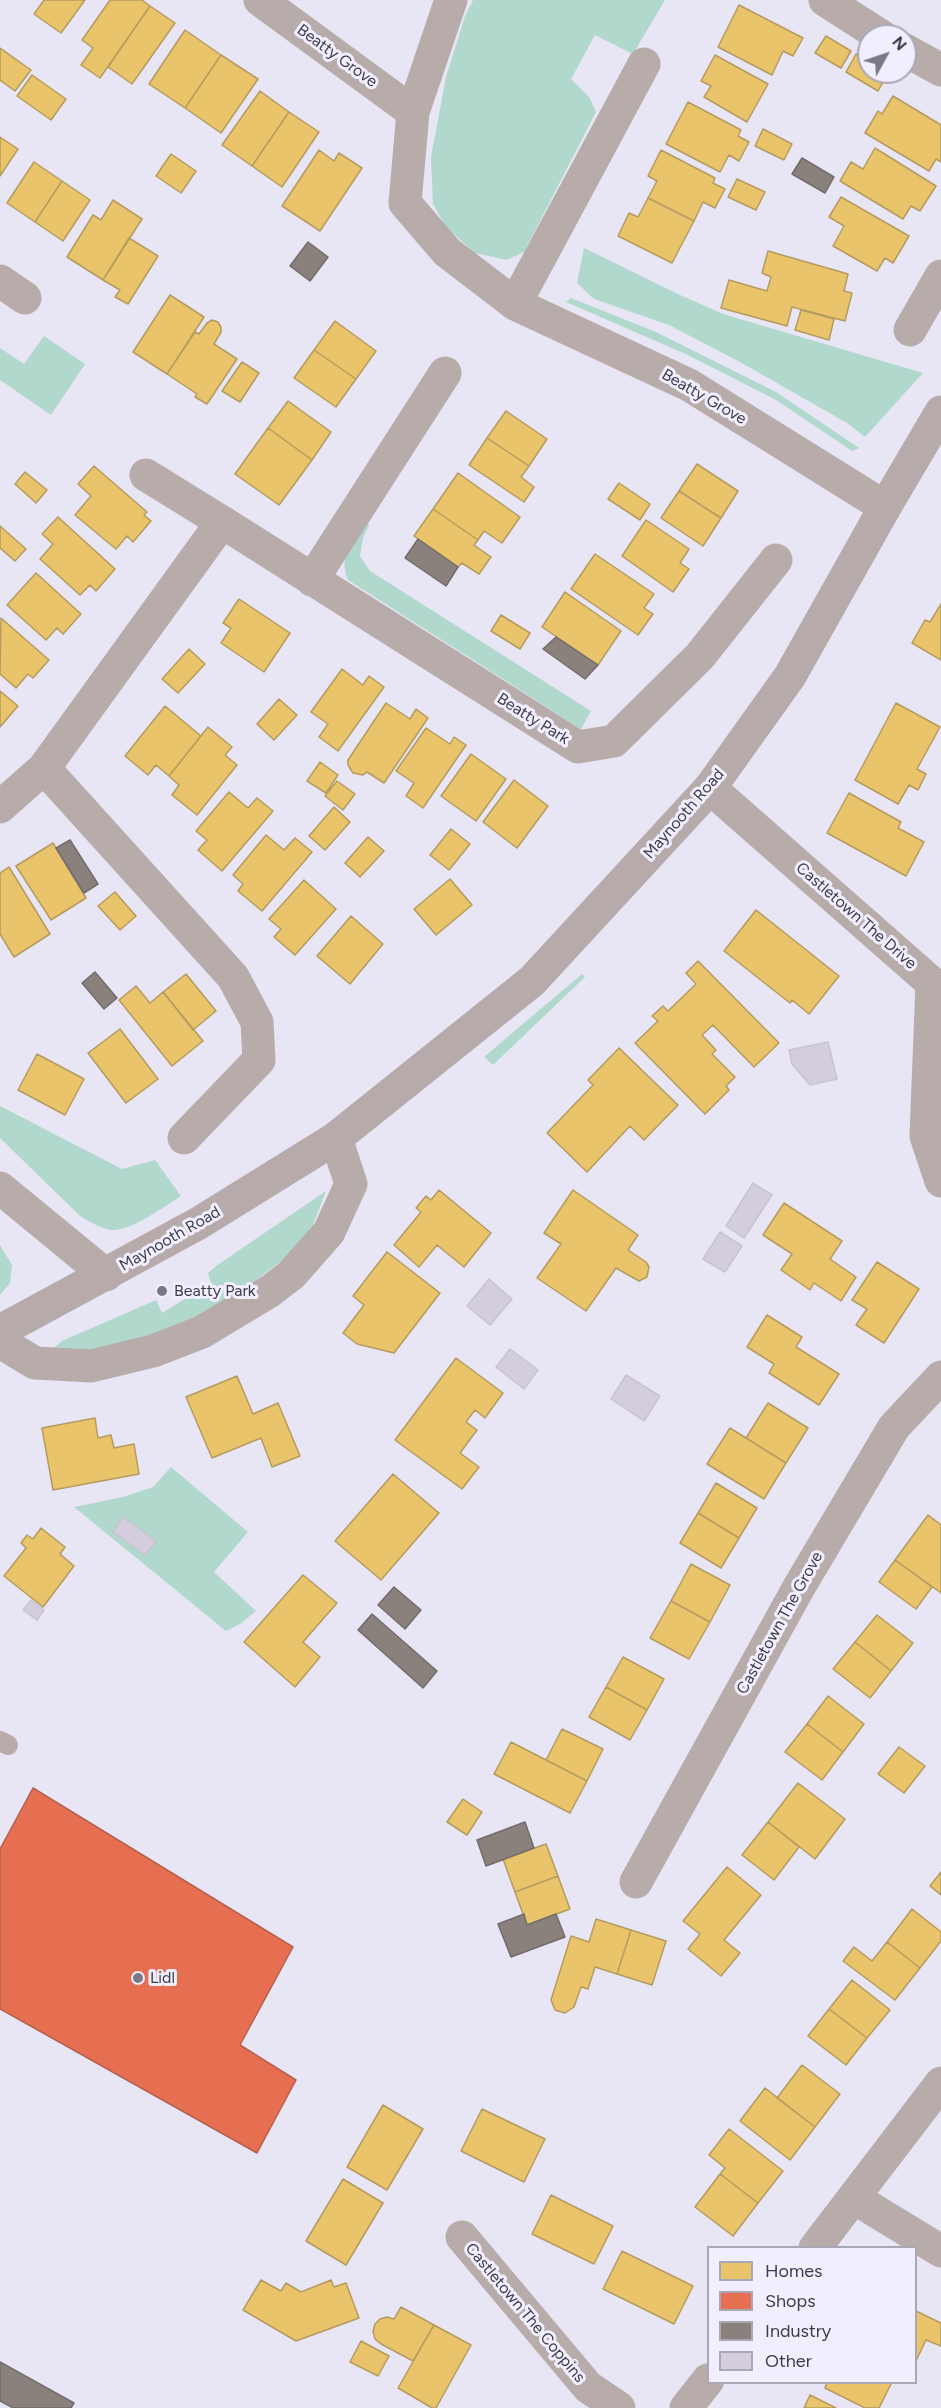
<!DOCTYPE html>
<html>
<head>
<meta charset="utf-8">
<style>
	body { margin:0 }
	#map { position:relative; width:941px; height:2408px; overflow:hidden; background:#e8e6f5; font-family:Figtree,sans-serif }
	canvas { display:block }
	.legend { position:absolute; left:707px; top:2246px; width:210px; height:138px; box-sizing:border-box; background:#f1efff; border:2px solid #a9a7b5; margin:0; padding:8px 10px; list-style:none; font-size:18px; color:#3d3c46 }
	.legend li { display:flex; align-items:center; gap:12px; height:30px }
	.legend b { width:30px; border:2px solid #a9a7b5 }
	.north { position:absolute; left:857px; top:24px; width:60px; height:60px; box-sizing:border-box; background:#f1efff; border:2px solid #a9a7b5; border-radius:50%; rotate:50deg; font-size:16px; font-weight:700; line-height:24px; text-align:center; color:#3d3c46 }
	.north::after { content:''; display:block; margin:auto; width:21px; height:27px; background:#797883; clip-path:polygon(50% 0,100% 100%,50% 72%,0 100%) }
</style>
</head>
<body>
<div id="map">
<canvas width="941" height="2408"></canvas>
<ul class="legend">
<li><b style="height:16px;background:#e9c46a"></b>Homes</li>
<li><b style="height:16px;background:#e76f51"></b>Shops</li>
<li><b style="height:16px;background:#8a817c"></b>Industry</li>
<li><b style="height:16px;background:#d4cdde"></b>Other</li>
</ul>
<div class="north">N</div>
</div>
<script>
const ctx = document.querySelector('canvas').getContext('2d');
ctx.lineJoin = 'round';
function fill(path, color) { ctx.fillStyle = color; ctx.fill(path, 'evenodd'); }
function strokePath(path, color, width, dash) { ctx.strokeStyle = color; ctx.lineWidth = width; ctx.lineCap = dash ? 'butt' : 'round'; ctx.setLineDash(dash || []); ctx.stroke(path); }
function write(font, color, halo, rows, align = 'center') {
  ctx.font = font + ' Figtree,sans-serif'; ctx.lineWidth = 6; ctx.setLineDash([]); ctx.textBaseline = 'middle'; ctx.strokeStyle = halo; ctx.fillStyle = color; for (const [text, x, y, turn = 0] of rows) {
    ctx.save(); ctx.translate(x, y); ctx.rotate((+turn || 0) * Math.PI / 180); ctx.textAlign = isNaN(turn) ? turn : align; if (halo) ctx.strokeText(text, 0, 0); ctx.fillText(text, 0, 0); ctx.restore();
  }
}
const green = new Path2D(`
	M473,0H665L633,54L595,35L571,79L589,97L596,112L524,252L507,260L475,253L446,227L433,204L431,157L446,77L465,16Z
	M584,248L680,295L723,314L923,373L865,437L847,423L740,362L669,325L594,299L577,283Z
	M571,298L656,332L776,392L859,448L852,451L776,400L688,355L566,302Z
	M44,336L85,364L51,415L0,380V348L24,364Z
	M365,522L369,525L363,538L360,556L370,571L591,711L581,729L348,580C338,553 351,543 365,522Z
	M582,974L585,977L493,1065L484,1057Z
	M0,1106L122,1169L155,1160L181,1196C165,1206 130,1232 111,1230C100,1228 90,1222 80,1216L0,1138Z
	M326,1191L313,1225L283,1260L216,1309L146,1338L75,1353L50,1351L62,1341L156,1300L162,1313L211,1283L208,1273L216,1266Z
	M0,1245L12,1265L10,1283L0,1295Z
	M171,1467L248,1532L214,1572L256,1611L240,1624L226,1631L74,1507L123,1497L153,1487Z`);
const homes = new Path2D(`
	M44,0H85L61,33L34,14Z
	M110,0H142L150,6L100,78L81,65L93,48L82,40Z
	M739,5L803,38L793,56L783,51L772,75L718,47Z
	M150,6L175,23L132,84L108,67Z
	M185,30L221,55L185,108L149,84Z
	M826,36L851,51L841,68L815,53Z
	M0,48L31,70L15,91L0,80Z
	M856,54L869,62V72L888,73L878,91L846,72Z
	M221,55L258,79L221,133L185,108Z
	M715,55L768,84L747,122L704,97L711,86L701,81Z
	M32,75L66,99L51,120L17,96Z
	M260,91L289,112L252,166L222,145Z
	M893,96L941,125V162L936,159L929,171L865,133L878,111L882,114Z
	M688,102L741,130L738,136L749,142L739,161L729,155L720,172L666,144Z
	M289,112L319,132L282,187L252,166Z
	M763,129L792,144L784,160L755,146Z
	M0,137L18,149L0,176Z
	M875,148L936,186L920,211L911,206L903,219L840,181L851,162L863,169Z
	M319,150L334,161L339,153L362,168L320,231L282,206Z
	M661,150L715,178L713,183L725,189L715,208L703,202L694,221L648,198L657,181L648,176Z
	M171,154L196,171L181,193L156,176Z
	M34,162L62,181L35,222L7,203Z
	M737,179L765,192L756,210L728,197Z
	M62,181L90,200L63,241L35,222Z
	M841,197L909,236L893,263L885,258L877,271L833,246L844,226L829,217Z
	M648,198L694,221L672,263L618,236L629,213L638,217Z
	M113,200L142,219L103,280L67,257L93,215L101,220Z
	M129,238L158,256L128,304L115,297L120,290L103,280Z
	M768,251L848,274L844,291L852,293L845,321L792,307L787,326L721,308L729,280L767,291L771,277L762,273Z
	M170,295L204,317L167,374L133,352Z
	M801,310L834,319L829,340L795,330Z
	M212,320L218,322L221,327V332L214,344L237,359L207,404L195,397L197,394L167,374L195,332L199,334L207,323Z
	M335,321L376,351L356,379L314,350Z
	M314,350L356,379L336,407L294,378Z
	M242,362L259,373L240,402L222,391Z
	M288,401L331,432L312,460L268,428Z
	M506,411L547,439L529,466L487,438Z
	M268,428L312,460L279,505L235,474Z
	M487,438L529,466L521,477L534,487L524,502L469,465Z
	M697,464L738,491L721,518L679,491Z
	M94,466L147,512L144,515L151,521L133,542L127,536L116,549L75,515L91,496L78,484Z
	M25,472L47,490L36,503L15,484Z
	M458,473L520,517L502,543L484,531L478,540L433,509Z
	M619,483L650,504L640,520L608,499Z
	M679,491L721,518L703,546L661,518Z
	M433,509L478,540L474,545L491,557L479,574L462,563L458,567L414,536Z
	M58,517L115,569L96,591L90,585L80,595L40,559L53,544L42,534Z
	M646,520L689,549L680,563L689,569L673,592L622,556Z
	M0,526L26,549L15,561L0,548Z
	M595,554L654,594L644,608L653,614L638,635L571,589Z
	M36,573L81,614L63,634L57,628L46,640L7,605Z
	M565,592L621,631L598,665L542,627Z
	M239,599L290,633L264,672L221,643L231,628L223,623Z
	M941,604V660L912,643L925,620L930,622Z
	M501,615L530,633L520,649L491,631Z
	M1,618L49,660L33,678L28,674L16,688L0,674Z
	M189,649L205,664L178,693L162,679Z
	M342,669L363,685L369,676L384,687L338,751L319,737L328,724L311,712Z
	M0,691L18,706L0,727Z
	M279,699L297,715L274,740L257,724Z
	M386,703L410,719L416,709L428,718L384,783L367,772L363,775L353,773L348,765V760Z
	M896,703L940,727L917,769L926,774L918,790L909,785L898,804L855,780Z
	M165,706L201,736L169,776L156,765L148,775L125,756Z
	M208,727L232,747L225,755L237,765L197,815L172,795L179,785L169,776Z
	M426,728L450,744L454,737L466,745L423,808L406,796L414,783L396,771Z
	M471,754L506,779L476,821L441,796Z
	M320,762L338,775L326,793L307,781Z
	M514,780L548,806L517,848L483,822Z
	M337,781L355,794L343,810L325,796Z
	M229,792L248,808L257,798L273,811L222,871L198,850L207,840L196,831Z
	M849,793L901,822L898,828L924,842L906,876L827,833Z
	M334,807L350,822L325,850L309,836Z
	M451,829L470,844L449,870L430,855Z
	M266,835L284,850L295,838L312,852L262,911L238,891L243,884L233,875Z
	M368,837L384,851L360,877L345,863Z
	M53,843L86,898L51,920L16,866Z
	M9,867L50,934L14,957L0,934V873Z
	M450,879L472,905L436,935L414,909Z
	M304,880L336,909L295,955L274,937L281,929L269,919Z
	M115,892L136,916L120,930L98,906Z
	M756,910L839,976L809,1014L792,1000L790,1003L724,951Z
	M351,916L383,944L350,984L317,956Z
	M698,961L779,1043L754,1067L713,1025L702,1035L716,1050L712,1054L735,1077L726,1086L729,1090L705,1114L635,1043L658,1021L652,1016L663,1006L668,1011L696,984L686,973Z
	M186,974L216,1011L193,1030L163,992Z
	M136,986L150,1003L163,992L203,1041L172,1066L119,1000Z
	M120,1029L158,1079L126,1103L88,1053Z
	M619,1048L678,1105L644,1140L630,1126L587,1172L547,1133L593,1085L588,1080Z
	M37,1054L84,1079L65,1115L18,1090Z
	M439,1190L491,1233L464,1267L437,1245L419,1267L394,1245L421,1212L416,1208L426,1196L431,1200Z
	M573,1190L638,1235L628,1250L646,1262L649,1267L647,1277L639,1281L616,1268L586,1311L537,1278L561,1244L544,1233Z
	M784,1203L842,1241L830,1259L856,1277L841,1301L814,1283L810,1290L781,1270L792,1254L763,1235Z
	M387,1252L440,1293L394,1353L357,1344L343,1333L364,1305L353,1296Z
	M877,1262L919,1289L884,1343L856,1325L867,1309L852,1300Z
	M767,1315L802,1337L796,1347L839,1374L819,1405L769,1373L774,1364L747,1347Z
	M456,1358L503,1393L485,1418L475,1410L466,1422L477,1430L460,1453L479,1467L462,1489L395,1440Z
	M237,1376L253,1414L278,1403L300,1456L272,1467L261,1438L212,1458L186,1397Z
	M768,1403L808,1428L786,1463L746,1438Z
	M95,1418L98,1438L111,1435L114,1448L134,1444L139,1474L53,1490L42,1428Z
	M730,1428L786,1463L764,1499L707,1464Z
	M393,1474L439,1513L381,1580L335,1541Z
	M716,1483L757,1508L739,1538L698,1513Z
	M698,1513L739,1538L721,1568L680,1543Z
	M928,1515L941,1525V1593L895,1560Z
	M41,1528L65,1547L60,1554L74,1566L43,1607L4,1576L26,1548L21,1543L27,1535L33,1539Z
	M895,1560L932,1587L916,1609L879,1582Z
	M691,1564L730,1585L710,1622L671,1601Z
	M303,1575L337,1603L303,1642L320,1657L295,1687L244,1642Z
	M671,1601L710,1622L689,1659L650,1638Z
	M877,1615L913,1643L891,1671L855,1642Z
	M855,1642L891,1671L870,1698L833,1669Z
	M623,1657L664,1679L647,1710L606,1687Z
	M606,1687L647,1710L630,1740L589,1717Z
	M828,1696L864,1724L843,1752L807,1724Z
	M807,1724L843,1752L822,1780L785,1752Z
	M562,1729L603,1749L587,1781L546,1760Z
	M511,1742L587,1781L570,1813L494,1774Z
	M899,1747L925,1766L904,1793L878,1774Z
	M798,1783L845,1819L815,1859L768,1822Z
	M463,1799L482,1812L467,1835L447,1822Z
	M768,1822L799,1847L774,1880L742,1855Z
	M546,1844L558,1876L515,1892L503,1859Z
	M727,1867L761,1895L724,1940L740,1953L721,1976L688,1949L700,1934L683,1921Z
	M941,1872V1895L930,1886Z
	M558,1876L570,1909L527,1925L515,1892Z
	M912,1909L941,1932V1941L920,1968L887,1942Z
	M596,1919L631,1930L617,1974L595,1967L588,1989L581,1987L574,2007L565,2013L555,2010L551,2000L571,1936L589,1942Z
	M631,1930L666,1941L652,1985L617,1974Z
	M887,1942L920,1968L895,2000L843,1961L854,1947L872,1961Z
	M852,1980L890,2010L867,2038L829,2009Z
	M829,2009L867,2038L846,2065L808,2036Z
	M802,2065L840,2094L815,2127L777,2098Z
	M765,2088L815,2127L790,2160L740,2121Z
	M383,2105L423,2129L387,2190L347,2167Z
	M482,2109L545,2139L524,2182L461,2151Z
	M729,2129L783,2171L758,2203L720,2174L725,2168L709,2155Z
	M720,2174L758,2203L733,2236L695,2207Z
	M343,2179L383,2203L346,2265L306,2241Z
	M551,2195L613,2226L594,2264L532,2234Z
	M622,2251L693,2286L674,2324L603,2289Z
	M261,2280L281,2291L286,2283L301,2292L331,2280L334,2287L346,2283L359,2318L296,2341L243,2310Z
	M401,2307L434,2325L413,2361L381,2344L375,2339L373,2331L375,2324L380,2319L387,2317L394,2319Z
	M916,2311L941,2323V2346L926,2340L916,2361Z
	M434,2325L471,2345L436,2408H432L398,2388Z
	M361,2341L389,2356L378,2376L350,2362Z
	M827,2382H892L879,2408H865L825,2388Z
	M810,2395L836,2408H804Z`);
const shops = new Path2D(`
	M33,1788L293,1947L240,2045L296,2080L257,2153L0,2009V1849Z`);
const industry = new Path2D(`
	M802,158L834,177L825,193L792,174Z
	M308,242L328,257L310,281L290,266Z
	M418,539L458,567L446,586L405,558Z
	M556,637L598,665L585,679L543,649Z
	M70,840L98,884L84,893L56,848Z
	M95,972L117,998L104,1009L82,983Z
	M394,1587L421,1610L405,1629L378,1605Z
	M372,1614L437,1671L423,1688L358,1630Z
	M525,1822L534,1848L486,1866L477,1840Z
	M524,1914L527,1925L556,1914L565,1937L511,1957L498,1924Z
	M0,2362L74,2403L71,2408H13L0,2401Z`);
const building = new Path2D(`
	M828,1042L837,1079L810,1085L792,1064L789,1050Z
	M753,1183L772,1195L744,1238L726,1226Z
	M720,1232L742,1246L725,1272L703,1259Z
	M489,1279L512,1299L490,1325L467,1306Z
	M510,1349L538,1370L524,1389L496,1367Z
	M626,1375L660,1396L644,1421L611,1399Z
	M123,1517L156,1541L145,1555L113,1532Z
	M31,1600L44,1610L37,1620L23,1610Z`);
const lane = new Path2D(`
	M0,1741L8,1745`);
const street = new Path2D(`
	M260,0L413,112
	M451,0L413,112L405,203L447,252L515,304L689,385L885,507
	M825,0L881,36
	M905,50L941,70
	M0,281L25,298
	M515,304L644,64
	M910,330L941,276
	M146,475L222,522
	M312,580L445,373
	M44,768L233,977L257,1022L259,1060L184,1138
	M710,788L932,983L926,1136L941,1181
	M0,807L44,768L222,522L578,747L614,741L700,656L776,560
	M0,1188L106,1275
	M0,1342L35,1363L91,1366L153,1351L202,1332L270,1291L291,1275L329,1232L351,1184L336,1138
	M636,1882L799,1587L894,1427L941,1377
	M854,2198L941,2251
	M462,2237L588,2387L619,2408
	M815,2248L941,2083
	M686,2408L708,2380`);
const secondary = new Path2D(`
	M0,1331L199,1223L336,1138L532,981L710,788L790,676L885,507L941,412`);
const markers = [
	[162,1291,6,"#797883"],
	[138,1978,6,"#797883"]
];
const streetNames = [
	["Beatty Grove",337,56,36],
	["Beatty Grove",704,397,30],
	["Beatty Park",533,719,32],
	["Maynooth Road",684,814,-49],
	["Castletown The Drive",856,916,41],
	["Maynooth Road",170,1239,-30],
	["Castletown The Grove",780,1623,-61],
	["Castletown The Coppins",525,2313,50]
];
const poiNames = [
	["Beatty Park",174,1291],
	["Lidl",150,1978]
];
fill(green, '#b0d8cd');
fill(homes, '#e9c46a');
strokePath(homes, '#b59b5f', 1.5);
fill(shops, '#e76f51');
strokePath(shops, '#b4604e', 1.5);
fill(industry, '#8a817c');
strokePath(industry, '#736c6c', 1.5);
fill(building, '#d4cdde');
strokePath(building, '#c7c3cf', 1.5);
strokePath(lane, '#b7acaa', 20);
strokePath(street, '#b7acaa', 33);
strokePath(secondary, '#b6aaaa', 33);
for (const [x, y, r, color] of markers) { const dot = new Path2D(); dot.arc(x, y, r, 0, 2 * Math.PI); ctx.fillStyle = color; ctx.fill(dot); strokePath(dot, '#f1efff', 2); }
write('16px', '#3d3c46', '#f1efff', streetNames);
write('16px', '#3d3c46', '#f1efff', poiNames, 'left');
</script>
</body>
</html>
